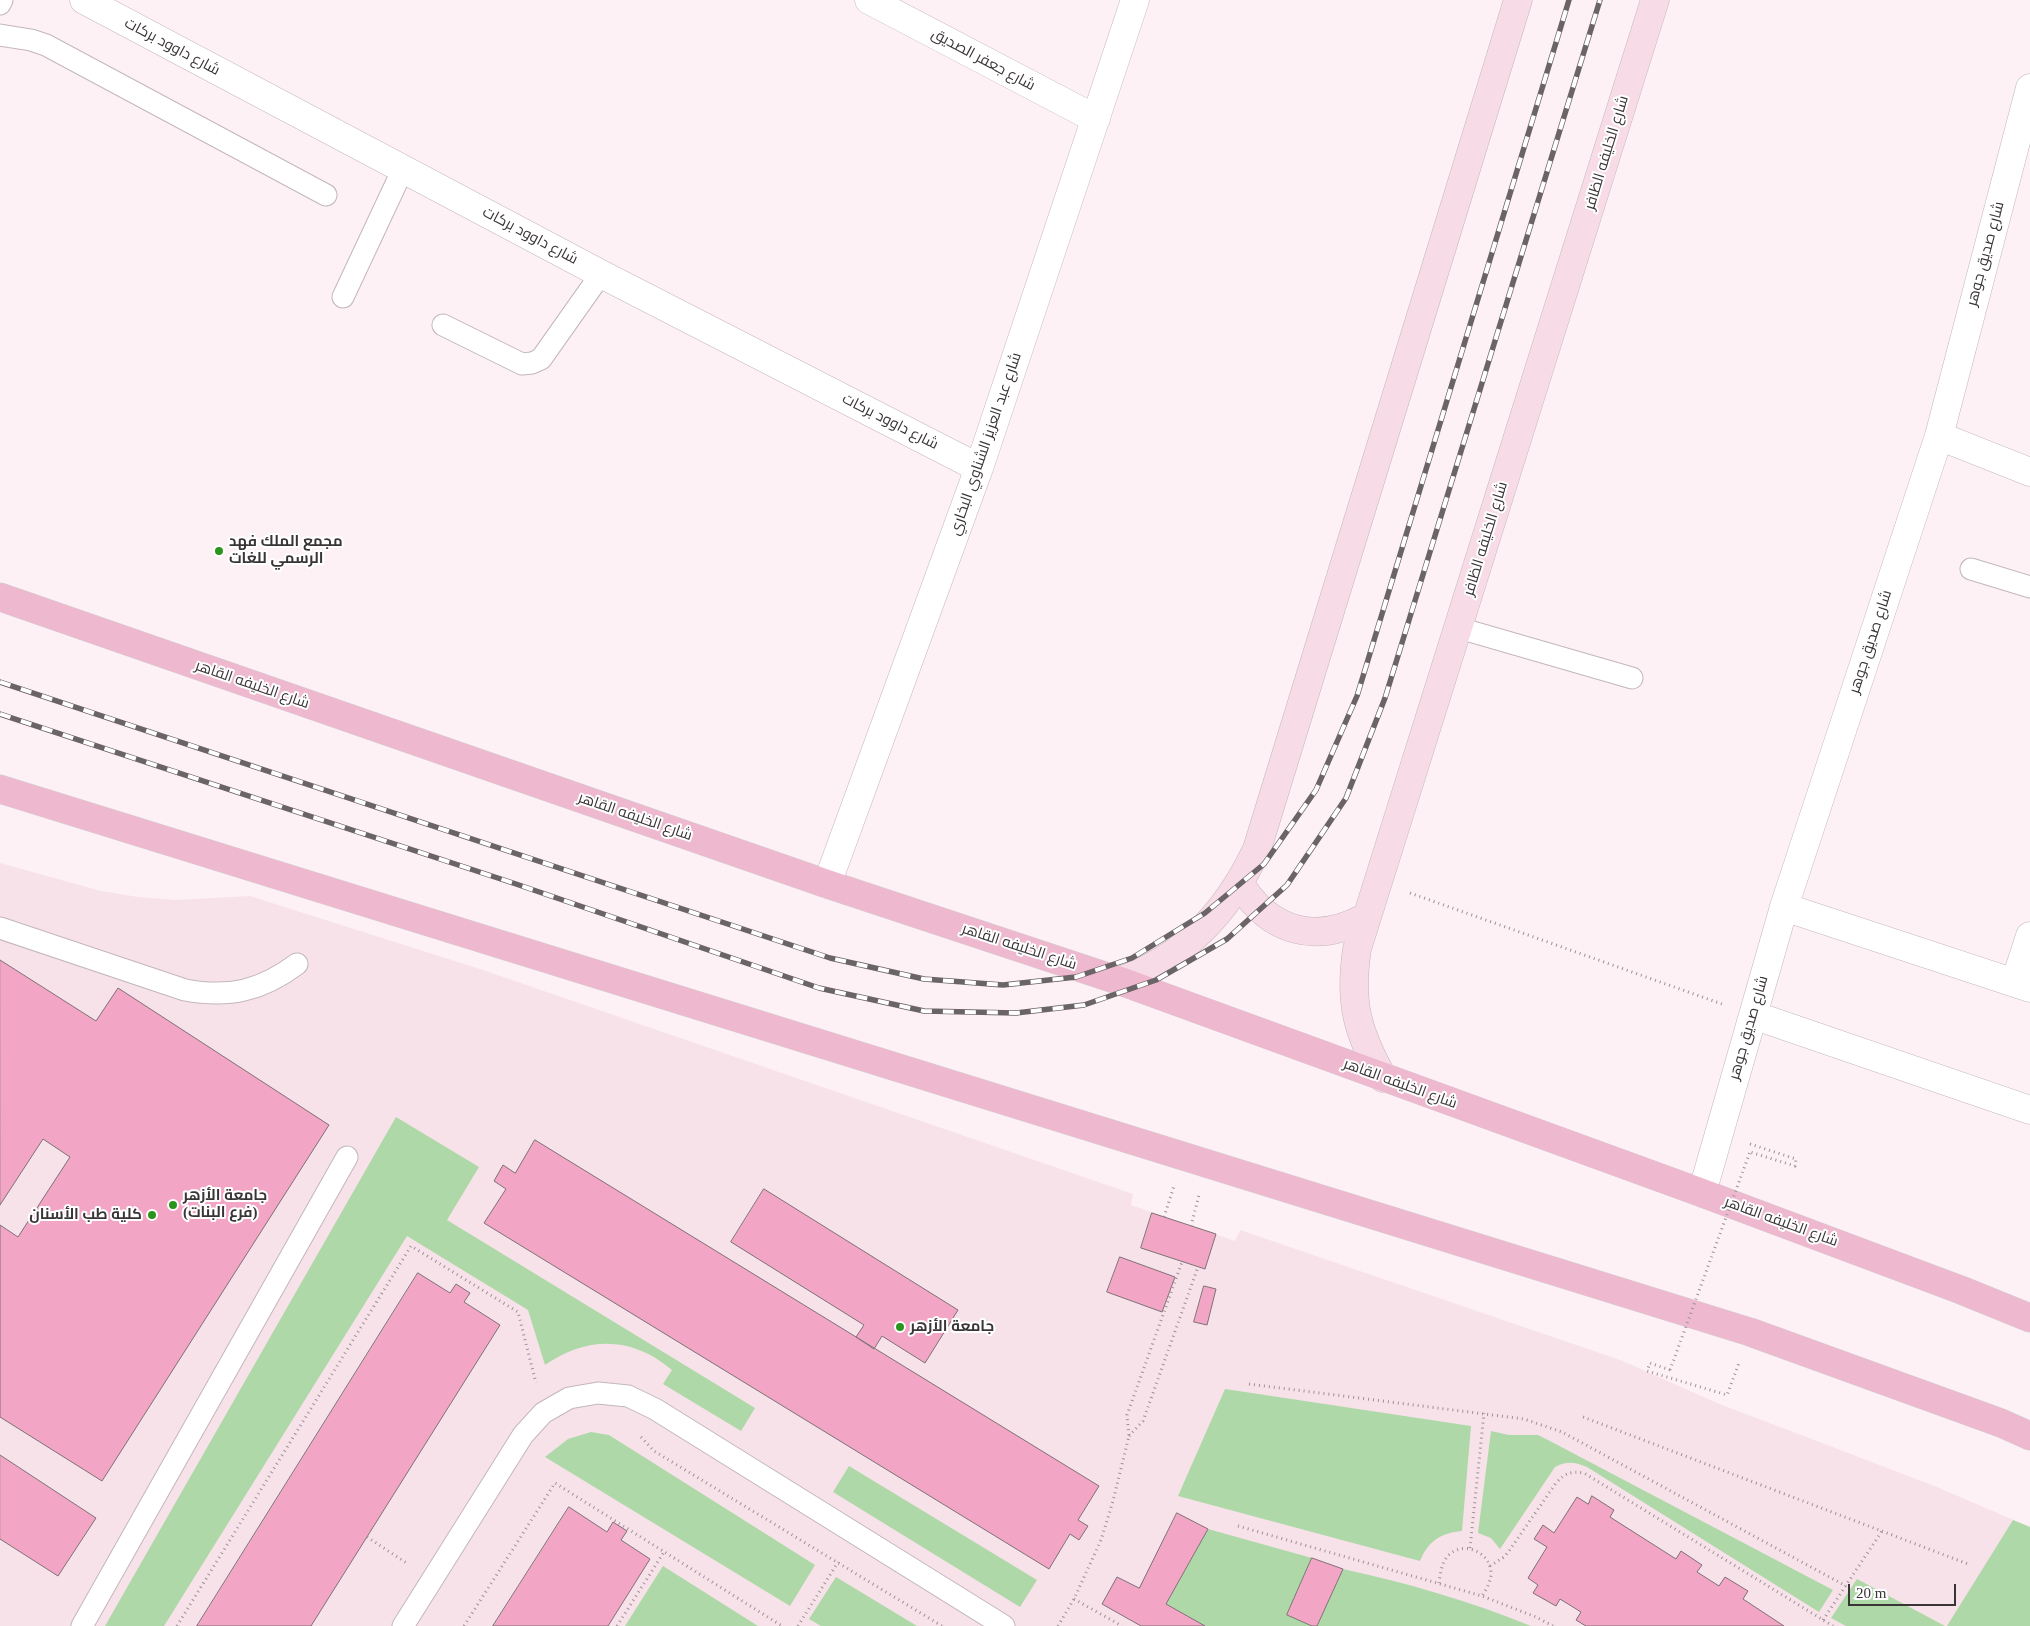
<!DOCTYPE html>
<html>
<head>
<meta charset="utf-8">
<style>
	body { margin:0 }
	#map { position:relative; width:2030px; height:1626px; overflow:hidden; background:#fef1f5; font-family:"Times New Roman",serif }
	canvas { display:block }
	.scale { position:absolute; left:1848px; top:1584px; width:108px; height:22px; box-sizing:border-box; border:2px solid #393436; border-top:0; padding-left:6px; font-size:15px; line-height:18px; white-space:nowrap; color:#393436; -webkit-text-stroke:4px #fff; paint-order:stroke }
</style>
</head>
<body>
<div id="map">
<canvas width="2030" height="1626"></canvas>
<div class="scale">20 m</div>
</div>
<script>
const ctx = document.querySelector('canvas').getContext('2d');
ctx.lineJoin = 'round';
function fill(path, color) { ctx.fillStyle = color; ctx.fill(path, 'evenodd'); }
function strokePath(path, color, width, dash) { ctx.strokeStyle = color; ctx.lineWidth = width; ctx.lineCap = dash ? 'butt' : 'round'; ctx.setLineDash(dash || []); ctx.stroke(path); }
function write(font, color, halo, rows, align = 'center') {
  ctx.font = font + ' "Times New Roman",Cairo,serif'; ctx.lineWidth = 4; ctx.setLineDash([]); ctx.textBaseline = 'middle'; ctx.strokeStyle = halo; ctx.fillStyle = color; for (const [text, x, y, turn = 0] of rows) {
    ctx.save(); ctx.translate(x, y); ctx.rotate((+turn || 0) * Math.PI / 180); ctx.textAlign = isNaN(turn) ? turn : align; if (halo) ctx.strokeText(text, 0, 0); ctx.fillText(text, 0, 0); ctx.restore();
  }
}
const built = new Path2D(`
	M0,863L101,891L138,897L176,900L250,896L483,970L1133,1194L1131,1205L1235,1241L1240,1230L1623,1361L1717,1403L1932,1485L2030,1527V1626H0Z`);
const green = new Path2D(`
	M396,1117L479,1167L447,1220L755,1408L741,1431L663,1384L672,1370C631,1336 588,1336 545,1365L528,1310L407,1236L164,1626H105Z
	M1225,1389L1471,1426L1462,1531C1441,1533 1428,1541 1420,1561L1178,1496Z
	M1491,1431L1509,1435H1538L1548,1440L1833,1590L1819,1612L1587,1467C1574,1462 1567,1461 1555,1467L1500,1549L1491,1538L1478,1533Z
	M591,1432L609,1435L815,1565L790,1606L545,1457L568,1439Z
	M849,1466L1037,1580L1020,1607L833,1492Z
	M2013,1520L2030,1527V1626H1947Z
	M1208,1529L1312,1558L1287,1615L1312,1626H1205L1166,1604Z
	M663,1566L758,1626H625Z
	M1343,1569C1407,1583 1470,1601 1531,1626H1317Z
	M836,1577L917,1626H821L809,1619Z
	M1857,1579L1945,1626H1846L1831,1618Z`);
const building = new Path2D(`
	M0,960L96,1021L118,988L329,1125L102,1481L0,1417V1225L18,1237L70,1157L43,1139L0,1205Z
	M535,1140L1099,1486L1078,1520L1088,1526L1079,1540L1070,1534L1049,1569L484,1223L506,1189L494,1181L503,1165L515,1173Z
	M764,1189L958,1310L925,1363L882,1336L874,1349L856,1337L864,1325L731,1242Z
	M1152,1213L1216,1234L1205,1269L1141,1248Z
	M1120,1257L1175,1277L1162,1312L1107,1292Z
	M418,1273L450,1293L456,1284L470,1293L464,1302L500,1325L311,1626H197Z
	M1204,1286L1216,1289L1207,1325L1194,1322Z
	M0,1455L96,1518L58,1576L0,1539Z
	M1592,1496L1614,1510L1610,1517L1676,1559L1681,1551L1702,1565L1697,1572L1719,1586L1725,1577L1748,1591L1743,1599L1784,1626H1586L1576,1620L1581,1612L1560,1599L1556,1606L1533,1593L1538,1585L1528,1578L1547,1547L1534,1539L1543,1525L1554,1533L1577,1497L1588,1504Z
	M569,1507L607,1532L613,1522L627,1531L621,1540L650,1559L608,1626H493Z
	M1177,1513L1208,1529L1166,1604L1205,1626H1141L1102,1604L1117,1577L1139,1588Z
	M1312,1558L1343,1569L1317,1626H1312L1287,1615Z`);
const path = new Path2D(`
	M1410,893L1722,1004
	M1750,1144L1796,1159L1795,1166L1750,1152
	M1164,1217L1174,1186
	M1191,1226L1199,1195
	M1670,1370L1650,1363L1647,1371L1727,1395L1739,1363
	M1249,1384L1524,1419L1562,1432L1846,1586
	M1583,1417L1968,1564
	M1129,1436L1143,1421L1198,1267
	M641,1437L654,1451L942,1626
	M1238,1526L1482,1596L1536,1617L1553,1626
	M367,1537L408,1564
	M1470,1548L1484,1413
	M1490,1566L1504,1557L1509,1551L1556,1483C1565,1473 1571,1471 1584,1473L1833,1626
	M1439,1583C1440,1576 1441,1567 1445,1560C1458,1538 1492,1550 1491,1575C1490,1583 1486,1590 1482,1596
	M1074,1599L1122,1626
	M1823,1620L1882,1531
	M177,1626L411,1246L518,1312L536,1383
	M464,1626L555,1483L782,1626
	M617,1626L664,1552
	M798,1626L838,1562
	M1058,1626L1074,1599L1101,1540L1113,1501L1129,1436L1127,1415L1182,1262`);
const lane = new Path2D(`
	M0,4L2,0
	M0,35L31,40L46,45L326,195
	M343,297L403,169
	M443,325L522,364L532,363L541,359L601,274
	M1971,569L2030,587
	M1459,628L1632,678
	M0,928L185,990C229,998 261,991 297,964
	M82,1626L347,1157
	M403,1626L523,1435L543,1413L569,1398L598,1393L628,1396L655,1409L1004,1626`);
const street = new Path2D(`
	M84,0L601,274L979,468
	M869,0L1096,119
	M1939,436L2030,472
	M827,884L979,468L1135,0
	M1784,907L2030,988
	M2015,982L2030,936
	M1753,1015L2030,1110
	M1702,1193L1784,907L1939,436L2030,88`);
const secondary = new Path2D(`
	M1240,884C1270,932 1316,945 1366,917
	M1120,981C1186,956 1227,913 1257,849L1518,0
	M1383,1078C1357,1032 1349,1002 1357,949L1655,0`);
const primary = new Path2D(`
	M0,597L827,884L1120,981L1702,1193L1961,1290L2030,1318
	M0,789L1750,1332L2001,1423L2030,1436`);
const rail = new Path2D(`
	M0,682L830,958L924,979L1003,985L1076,977L1132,958L1205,913L1264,864L1316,790L1357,696L1569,0
	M0,714L516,884L819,988L924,1011L1016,1013L1084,1005L1156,980L1227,939L1287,885L1346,798L1385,698L1600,0`);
const pathBridge = new Path2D(`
	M1670,1370L1750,1152`);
const markers = [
	[219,551,5,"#2b941c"],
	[173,1205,5,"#2b941c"],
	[152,1215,5,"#2b941c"],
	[900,1327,5,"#2b941c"]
];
const streetNames = [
	["شارع داوود بركات",172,47,28],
	["شارع جعفر الصديق",983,60,28],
	["شارع الخليفه الظافر",1607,153,-73],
	["شارع داوود بركات",530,236,28],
	["شارع صديق جوهر",1986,254,-75],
	["شارع داوود بركات",890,422,27],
	["شارع عبد العزيز الشناوي البخاري",986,444,-71],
	["شارع الخليفه الظافر",1486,539,-73],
	["شارع صديق جوهر",1871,642,-72],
	["شارع الخليفه القاهر",252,685,19],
	["شارع الخليفه القاهر",635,817,19],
	["شارع الخليفه القاهر",1019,947,18],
	["شارع صديق جوهر",1749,1028,-74],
	["شارع الخليفه القاهر",1400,1084,20],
	["شارع الخليفه القاهر",1781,1222,20]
];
const poiNames = [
	["مجمع الملك فهد",229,542],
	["الرسمي للغات",229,559],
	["جامعة الأزهر",183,1196],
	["(فرع البنات)",183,1213],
	["كلية طب الأسنان",142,1215,"right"],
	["جامعة الأزهر",910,1327]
];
fill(built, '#f7e2e9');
fill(green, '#aed8a8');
fill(building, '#f3a5c5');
strokePath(building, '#7d7276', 1);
strokePath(lane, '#c3b7bb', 23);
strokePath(street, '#c3b7bb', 29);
strokePath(secondary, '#c3b7bb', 29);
strokePath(primary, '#d3d2d3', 29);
strokePath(path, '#9b9295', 3, [1, 4]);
strokePath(lane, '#fff', 21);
strokePath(street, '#fff', 28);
strokePath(secondary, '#f7dbe7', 28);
strokePath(primary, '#eeb8ce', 28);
strokePath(rail, '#6b6466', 5.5);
strokePath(rail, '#fff', 4, [11]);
strokePath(pathBridge, '#9b9295', 3, [1, 4]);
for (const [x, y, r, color] of markers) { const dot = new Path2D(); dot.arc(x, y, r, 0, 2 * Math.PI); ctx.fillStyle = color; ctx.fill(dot); strokePath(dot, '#fff', 2); }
write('15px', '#393436', '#fff', streetNames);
write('bold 15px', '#393436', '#fff', poiNames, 'left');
</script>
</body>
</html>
